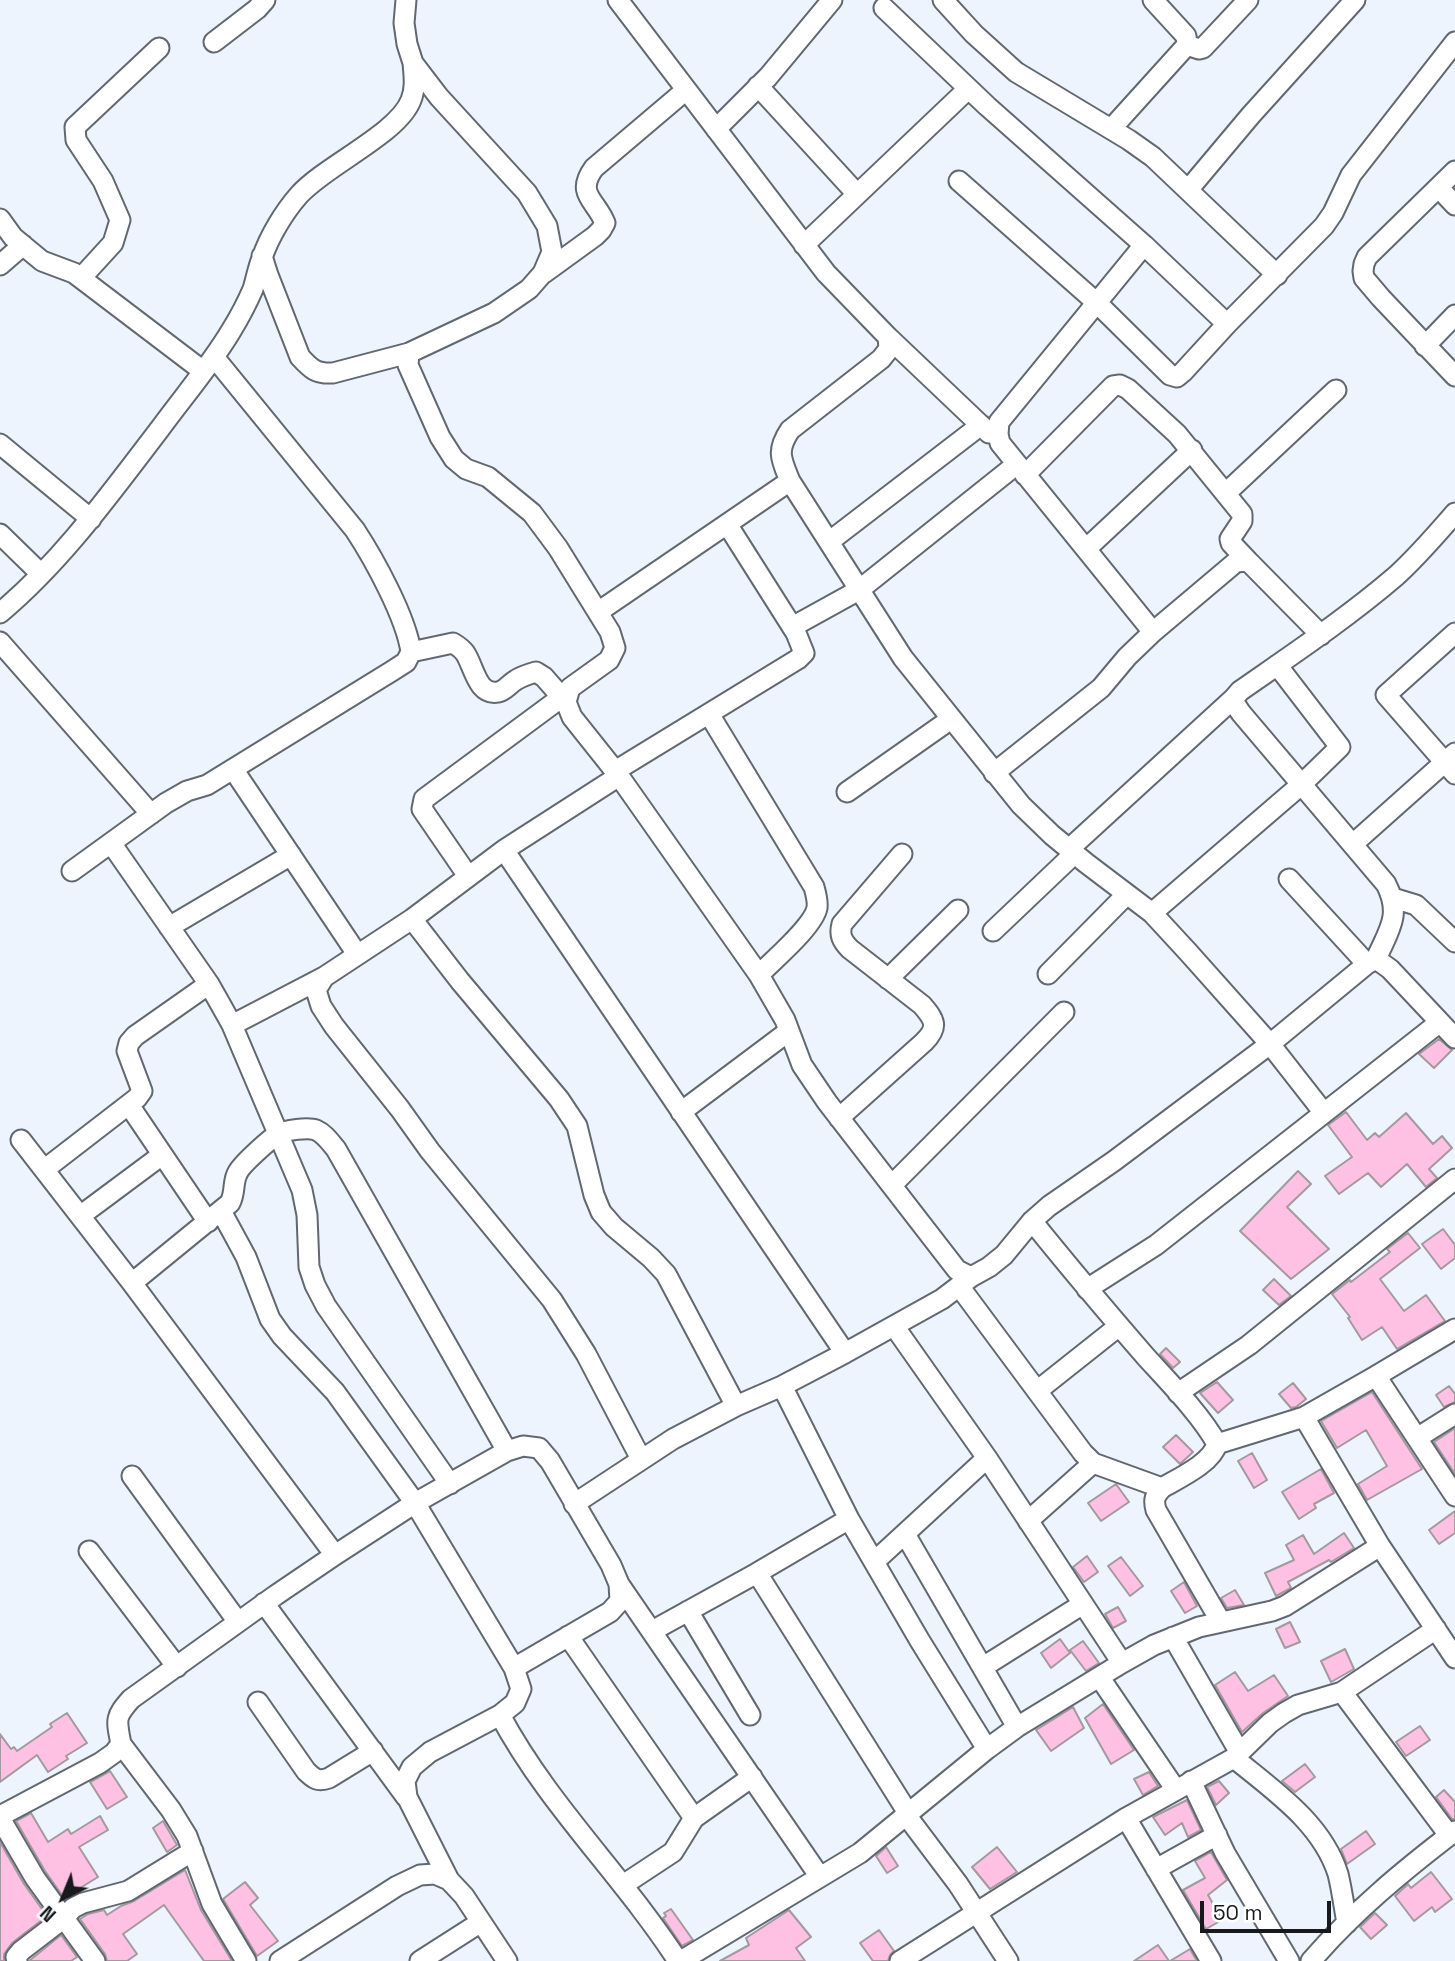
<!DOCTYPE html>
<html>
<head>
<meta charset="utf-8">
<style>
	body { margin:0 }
	#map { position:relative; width:1455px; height:1961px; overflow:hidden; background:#edf4fd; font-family:"Space Grotesk",sans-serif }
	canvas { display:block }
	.north { position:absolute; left:28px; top:1863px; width:70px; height:70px; -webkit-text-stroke:5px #fff; paint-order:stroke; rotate:223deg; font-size:19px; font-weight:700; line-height:28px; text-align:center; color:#17191d }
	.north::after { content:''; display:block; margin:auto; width:24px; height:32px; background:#17191d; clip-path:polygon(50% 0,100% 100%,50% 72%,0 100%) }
	.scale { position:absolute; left:1200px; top:1901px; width:131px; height:32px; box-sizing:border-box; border:4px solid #17191d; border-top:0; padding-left:9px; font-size:21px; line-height:24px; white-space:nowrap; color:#17191d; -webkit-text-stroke:5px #fff; paint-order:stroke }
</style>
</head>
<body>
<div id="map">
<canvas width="1455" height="1961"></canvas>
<div class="north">N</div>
<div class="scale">50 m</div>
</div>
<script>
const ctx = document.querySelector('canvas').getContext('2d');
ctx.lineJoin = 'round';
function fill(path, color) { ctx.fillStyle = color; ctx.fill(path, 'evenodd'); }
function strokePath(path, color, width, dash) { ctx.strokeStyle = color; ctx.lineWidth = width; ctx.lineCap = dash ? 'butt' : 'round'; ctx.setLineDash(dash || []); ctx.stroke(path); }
const building = new Path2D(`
	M1439,1039L1452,1050L1434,1068L1419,1054Z
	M1346,1112L1367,1140L1375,1133L1379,1137L1406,1113L1433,1144L1442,1136L1452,1148L1429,1169L1437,1178L1426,1187L1407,1164L1381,1187L1368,1173L1339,1194L1325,1176L1352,1157L1328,1125Z
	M1298,1171L1311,1184L1287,1207L1329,1249L1291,1279L1240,1231Z
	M1443,1229L1455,1245V1258L1441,1269L1422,1244Z
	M1408,1233L1420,1248L1380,1279L1404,1311L1426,1295L1445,1321L1397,1349L1382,1327L1362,1340L1348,1318L1350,1317L1332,1294L1350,1280L1351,1282L1390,1252L1387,1249Z
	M1274,1279L1291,1296L1279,1305L1263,1290Z
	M1166,1348L1180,1362L1173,1368L1160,1354Z
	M1217,1382L1233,1400L1218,1413L1200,1393Z
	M1293,1383L1306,1399L1296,1407L1291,1408L1279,1394Z
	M1449,1386L1455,1394V1402L1444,1407L1436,1395Z
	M1372,1392L1422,1469L1367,1500L1358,1484L1387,1466L1366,1430L1337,1448L1321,1421Z
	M1455,1428V1474L1434,1442Z
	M1176,1435L1193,1452L1180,1464L1163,1447Z
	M1252,1453L1267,1480L1254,1488L1238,1461Z
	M1321,1469L1334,1493L1314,1504L1316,1508L1299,1519L1282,1492Z
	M1116,1484L1129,1502L1101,1521L1088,1503Z
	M1455,1511V1533L1439,1544L1429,1530Z
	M1344,1533L1354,1548L1331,1562L1329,1560L1288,1582L1291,1588L1276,1596L1265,1573L1294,1560L1286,1545L1303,1535L1314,1554Z
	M1087,1556L1098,1572L1084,1582L1073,1567Z
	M1121,1557L1143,1586L1130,1596L1108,1566Z
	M1184,1582L1197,1606L1185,1613L1171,1591Z
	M1235,1590L1244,1605L1227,1608L1221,1598Z
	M1118,1607L1126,1621L1113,1628L1105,1614Z
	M1290,1622L1300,1642L1285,1648L1276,1629Z
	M1060,1639L1070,1653L1051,1668L1041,1653Z
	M1083,1641L1099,1663L1086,1671L1070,1650Z
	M1345,1649L1354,1669L1331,1682L1321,1661Z
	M1235,1672L1248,1691L1274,1675L1288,1696L1263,1713L1242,1732L1215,1685Z
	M1103,1704L1134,1750L1111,1764L1085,1718Z
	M1073,1707L1084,1728L1051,1751L1036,1730Z
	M67,1713L87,1743L66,1756L68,1759L48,1772L37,1755L0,1782V1734L11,1749L14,1747L17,1751L52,1727L50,1724Z
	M1420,1726L1430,1740L1406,1756L1396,1742Z
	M1305,1764L1315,1777L1295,1792L1282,1781Z
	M110,1771L127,1797L107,1809L90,1782Z
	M1149,1772L1158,1786L1143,1795L1134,1779Z
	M1219,1781L1229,1793L1216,1805L1207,1787Z
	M1444,1790L1455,1802V1819H1452L1436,1797Z
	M1187,1800L1201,1830L1188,1837L1182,1823L1165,1835L1153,1817Z
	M31,1813L48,1842L68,1829L71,1834L100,1816L108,1830L79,1847L98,1877L64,1898L45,1871L16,1821Z
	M163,1821L177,1845L167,1852L153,1828Z
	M1366,1831L1375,1844L1347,1864L1341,1849Z
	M0,1842L24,1884L47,1916L12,1943L4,1954V1961H0Z
	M886,1847L898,1866L887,1873L876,1856Z
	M997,1847L1017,1872L990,1889L972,1867Z
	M1211,1852L1227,1880L1208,1895L1222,1920L1206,1929L1183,1890L1205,1878L1195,1861Z
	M185,1870L201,1910L232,1961H204L164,1905L123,1934L137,1954L127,1961H107L105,1954L80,1919L88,1914L104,1910L107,1915L121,1906L134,1901Z
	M1431,1872L1452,1899L1435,1912L1432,1907L1414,1921L1395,1896L1408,1884L1411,1888Z
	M245,1882L258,1898L250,1905L278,1941L257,1956L223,1899Z
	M671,1909L693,1940L682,1946L663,1918L666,1916L664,1913Z
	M789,1910L811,1937L796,1948L805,1961H720L749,1945L746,1938Z
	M1375,1913L1387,1925L1371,1939L1360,1927Z
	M879,1930L894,1951L890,1955L888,1961H873L860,1943Z
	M61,1935L77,1957L71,1961H29Z
	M1158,1945L1169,1961H1134Z
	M1190,1949L1197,1961H1170Z`);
const minor = new Path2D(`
	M406,0L404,23L407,44L413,63L439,97L527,193L547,226L552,252L543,273L529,289L494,313L409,353L408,365L440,437L454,459L466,469L488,477L532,513L558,548L610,632L615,648L609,660L570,688L566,702L572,717L619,776L759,975L785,1020L802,1065L827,1102L957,1270L971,1277L989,1267L1004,1255L1032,1221L1049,1206L1114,1161L1270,1044L1367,964L1376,959L1390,969L1455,1038
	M618,0L826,273L888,337L889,349L881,359L790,430C776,451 781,459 790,481L903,658L1021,805L1052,835L1086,863L1152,913L1188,952L1270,1044L1324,1113
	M943,0L974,34L1016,72L1129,140L1153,157L1277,275
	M884,8L987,106L1144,245
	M214,42L257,9L265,0
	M1187,45L1199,49L1203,48L1248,0
	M758,86L857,194
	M716,129L768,77L832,0
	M1111,129L1187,45L1186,36L1153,0
	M1455,171L1367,257L1364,264L1363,271L1364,278L1381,298L1455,376
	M959,181L1097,303L1170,375L1177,377L1183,372L1227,324
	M1439,188L1455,205
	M1188,190L1251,115L1355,0
	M0,219L13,237L42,261L74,273L203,371
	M804,245L968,89
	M262,256L268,275L300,357C311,369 316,374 333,373L409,353
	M0,265L23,245
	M544,273L595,236L601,230L605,223C596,200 575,194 594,168L686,90
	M81,278L113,243L120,220L103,181L76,140L75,127L159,48
	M888,337L989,433
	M1425,346L1455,315
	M0,444L91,519
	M1025,475L1113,386L1120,385L1128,389L1177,434L1242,514V521L1230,539L1231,543L1248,561
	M1226,493L1336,390
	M0,534L41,574
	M830,541L981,425
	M1086,549L1192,450
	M598,612L790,481
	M0,613C62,561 110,494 159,430C183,397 210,366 231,331C239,318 247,303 253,289C256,279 258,268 262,258C269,237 284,212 299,195C326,165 398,134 411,100C416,88 414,75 413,63
	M792,627L859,590L1017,464
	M1153,632L1000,443L998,434L999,422L1144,245L1227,324L1324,226L1333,213L1351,175L1455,42
	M1455,633L1386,695L1455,774
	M0,642L151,814
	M411,652L453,643C458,646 462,649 465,653C474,666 477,696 498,692C505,691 509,684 516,680C522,676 529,674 536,672L544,677L566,702
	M709,714L814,887C816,894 818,901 817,908C813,927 773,960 759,975
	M233,769L357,954
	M615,771L798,659L804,653L796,633L727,524
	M994,773L1101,688L1127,657L1153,632L1236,562L1248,561L1321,635
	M619,776L504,850L412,919L324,977L316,990L321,1006L334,1026L400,1109L430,1151L552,1300L586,1354L641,1459
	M847,792L951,719
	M111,843L209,984L222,1007L232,1025L302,1190L307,1215L309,1267L315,1285L326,1306L450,1484
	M1353,844L1455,753
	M1069,849L1234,698
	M504,850L845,1353
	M72,871L166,803L187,791L207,785L392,671L406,662L411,652C406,617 374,559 355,530L214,357
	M468,876L422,809L424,799L562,697
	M1289,879L1367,964
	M1393,898L1416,905L1455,942
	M1152,913L1302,784L1340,747L1277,665
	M412,919L460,981L559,1099L577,1126L594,1195L601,1212L614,1227L651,1258L666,1274L736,1406
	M169,927L291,855
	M993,931L1074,854
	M1376,959C1389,930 1402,915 1386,884L1241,713L1235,704L1234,698L1240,691C1293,654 1347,618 1396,576C1417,557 1436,535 1455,513
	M1048,974L1127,894
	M888,979L958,910
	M232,1025L324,977
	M129,1105L208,1222
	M681,1112L789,1031
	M839,1118L924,1042C939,1027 935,1020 922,1005L850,949C842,941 839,935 842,924L902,854
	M21,1140L132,1283L335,1555
	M45,1169L137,1098L142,1091L127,1051L129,1043L135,1036L209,984
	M892,1185L1064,1012
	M221,1211L246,1257L270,1319L282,1336L335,1392L415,1503L514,1668L521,1689L515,1703L500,1715L430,1752L412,1767L405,1781L407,1797L449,1880
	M80,1216L162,1155
	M1032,1221C1069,1267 1107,1312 1146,1357C1168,1381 1202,1416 1217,1444C1212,1463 1179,1478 1162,1488C1155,1496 1153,1499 1156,1510L1221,1622
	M132,1283L230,1203C236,1192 232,1182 238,1172C242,1164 270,1139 278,1134C286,1130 308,1127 316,1130C325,1134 330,1142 336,1149L507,1451
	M959,1286L1083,1453L1093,1463L1162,1488
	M1087,1289L1156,1245L1440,1022
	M894,1326L987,1458L1122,1663
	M1455,1329L1376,1376L1455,1496
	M782,1386L849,1519L920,1641L987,1749
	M1037,1391L1119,1326
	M1178,1393L1249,1345L1455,1179
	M1304,1417L1376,1376
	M1417,1438L1455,1414
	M1217,1444L1304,1417L1380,1546L1455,1658
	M132,1476L238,1622
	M574,1504L673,1439L736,1406L782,1386L845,1353L942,1299L971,1277
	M1028,1521L1093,1463
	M905,1534L1017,1727
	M89,1551L177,1667
	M874,1562L987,1458
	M757,1573L908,1813
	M619,1584L820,1877
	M264,1603L406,1797
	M688,1611L750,1715
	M652,1631L757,1573L849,1519
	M568,1636L694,1818
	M1173,1637L1240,1753
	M983,1667L1083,1604
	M1100,1678L1176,1790
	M1342,1692L1449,1835
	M258,1702L306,1771C314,1779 318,1782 329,1778L373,1751
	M500,1715C548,1805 623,1876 678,1961
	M121,1744L171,1810L187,1836L212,1904L246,1961
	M1234,1758C1273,1790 1322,1823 1338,1874C1342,1890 1344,1907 1347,1923
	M1191,1781L1225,1853L1289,1961
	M906,1815L958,1884L1008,1961
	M0,1816L100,1763L114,1753L121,1744C116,1719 115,1717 131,1699L276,1595L335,1555L415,1503L507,1451L523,1446L539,1448L550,1461L611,1565L619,1584L620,1601L610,1612L514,1668
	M0,1818L35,1878L95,1961
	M1126,1818L1211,1961
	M1156,1869L1217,1835
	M623,1885L673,1852L694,1818L752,1777
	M17,1961L16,1957L21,1951L64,1918L73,1908L83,1903L128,1891L193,1851
	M280,1961L397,1886L420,1875L435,1874L449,1880L464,1896L507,1961
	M420,1961L481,1922
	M681,1961L860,1853L987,1749L1017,1727L1122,1663L1154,1645L1199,1627L1272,1611L1285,1606L1380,1546
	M900,1961L1126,1818L1234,1758L1270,1723L1284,1713L1298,1705L1342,1692L1436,1629
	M1311,1961C1353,1912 1404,1870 1455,1831`);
fill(building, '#fec1e4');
strokePath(building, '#a3999e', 2);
strokePath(minor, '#626870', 23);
strokePath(minor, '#fff', 19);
</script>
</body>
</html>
